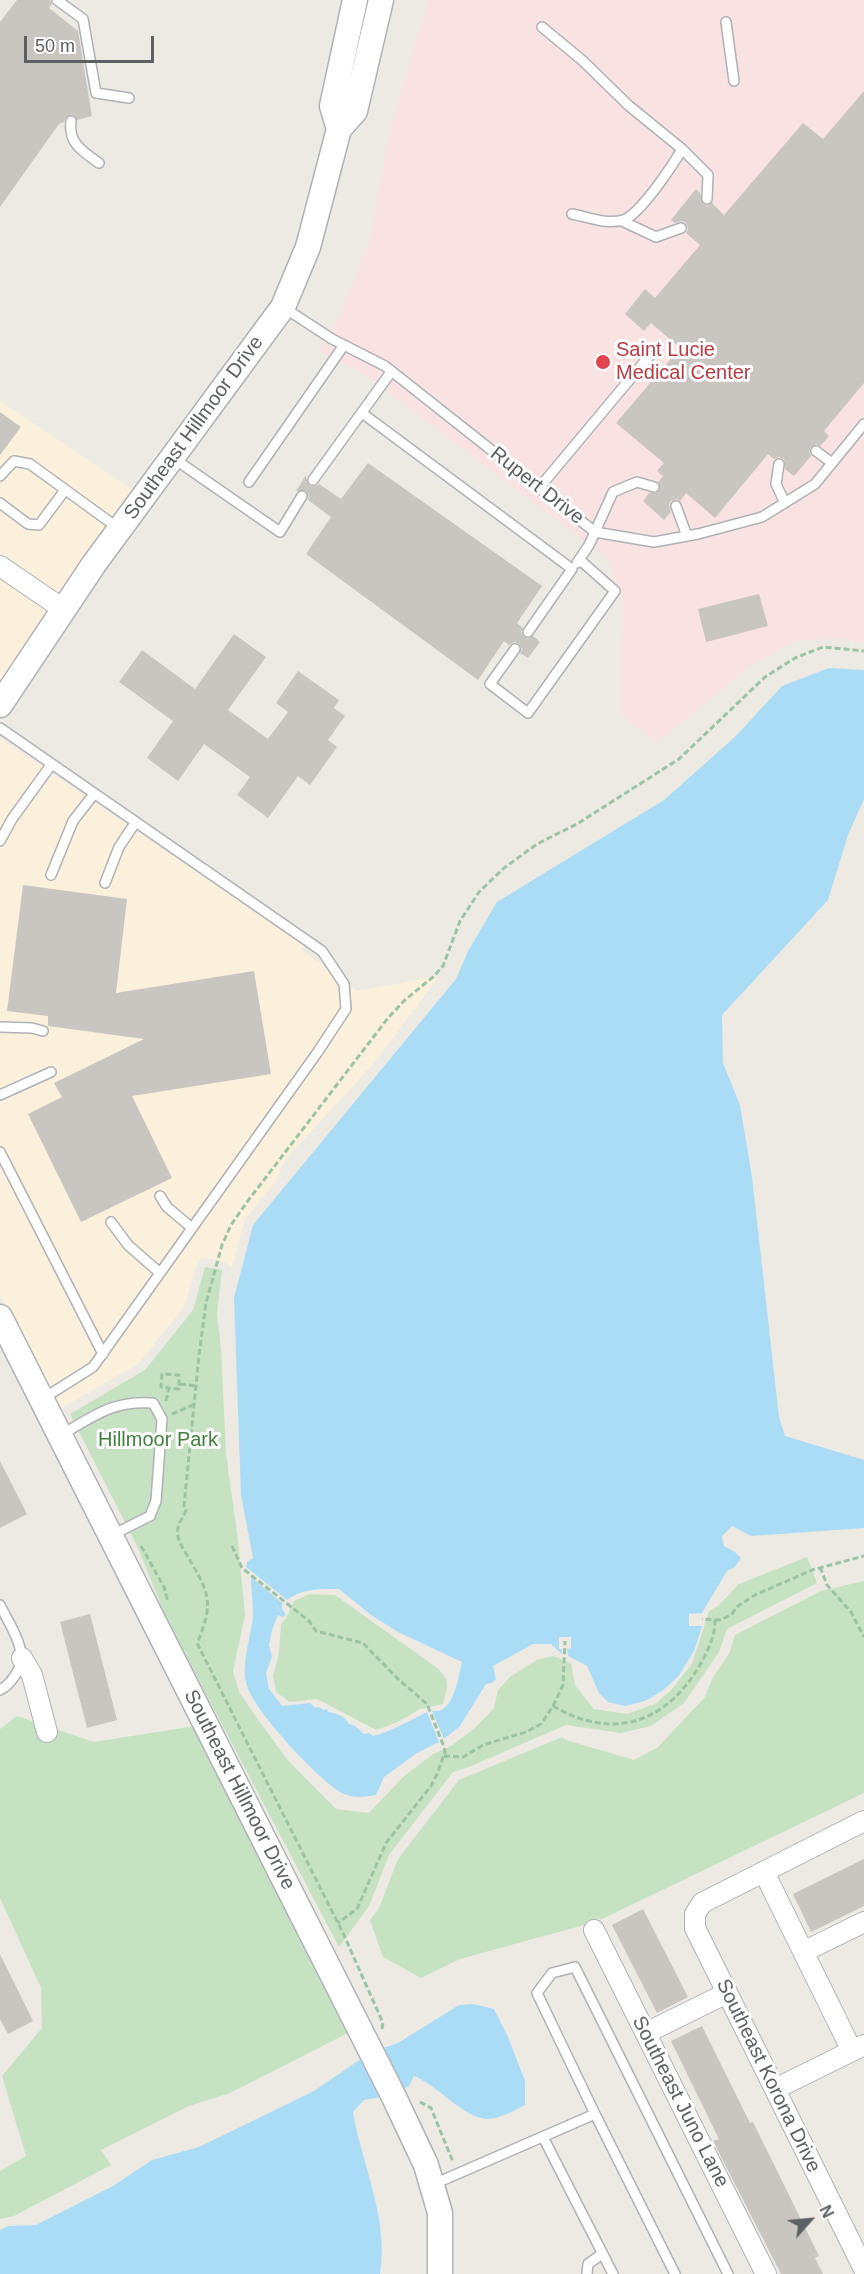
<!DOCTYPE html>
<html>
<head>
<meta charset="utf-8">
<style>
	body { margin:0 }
	#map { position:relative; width:864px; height:2274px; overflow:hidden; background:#edeae4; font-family:Arial,sans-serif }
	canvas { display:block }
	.north { position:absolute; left:780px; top:2190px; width:60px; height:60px; -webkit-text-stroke:4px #fff; paint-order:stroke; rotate:63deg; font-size:16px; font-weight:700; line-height:24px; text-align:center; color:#5c6063 }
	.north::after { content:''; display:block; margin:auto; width:21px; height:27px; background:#5c6063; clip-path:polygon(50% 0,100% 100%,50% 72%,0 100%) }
	.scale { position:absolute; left:24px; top:36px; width:130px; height:27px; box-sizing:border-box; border:3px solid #5c6063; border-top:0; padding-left:8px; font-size:18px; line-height:21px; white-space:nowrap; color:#5c6063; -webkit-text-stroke:4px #fff; paint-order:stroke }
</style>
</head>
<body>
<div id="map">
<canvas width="864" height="2274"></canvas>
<div class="north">N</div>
<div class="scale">50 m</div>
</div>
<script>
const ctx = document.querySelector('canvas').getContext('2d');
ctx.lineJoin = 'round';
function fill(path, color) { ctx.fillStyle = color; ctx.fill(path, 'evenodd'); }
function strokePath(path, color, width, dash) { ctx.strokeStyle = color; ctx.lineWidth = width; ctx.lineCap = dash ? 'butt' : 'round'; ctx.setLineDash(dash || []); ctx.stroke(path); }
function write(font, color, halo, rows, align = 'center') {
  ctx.font = font + ' Arial,sans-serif'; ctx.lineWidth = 6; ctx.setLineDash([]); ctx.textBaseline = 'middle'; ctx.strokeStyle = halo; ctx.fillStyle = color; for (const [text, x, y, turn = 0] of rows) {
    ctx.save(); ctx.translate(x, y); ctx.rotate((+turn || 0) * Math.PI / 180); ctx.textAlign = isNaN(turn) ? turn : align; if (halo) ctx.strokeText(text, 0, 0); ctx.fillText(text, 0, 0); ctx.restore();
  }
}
const commercial = new Path2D(`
	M0,401L136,492L0,688Z
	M0,738L304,945L301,949L357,991L439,976L375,1062L285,1160L274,1184L245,1219L232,1268L225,1262L205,1258L199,1260L196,1266L184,1307L138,1364L65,1406L60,1414L0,1295Z`);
const medical = new Path2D(`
	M428,0H864V643L840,638L794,641L750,667L657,743L620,713L622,599L608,559L363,374L320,351L340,314L369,244L389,133Z`);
const green = new Path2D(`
	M205,1267L222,1270L217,1314L221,1349L226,1454L237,1532L245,1615L233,1671L239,1692L257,1718L286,1758L309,1782L336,1809L369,1813L403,1777L433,1754L451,1746L475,1728L494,1708L498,1690L510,1677L537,1660L553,1656L571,1663L575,1685L594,1709L627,1714L655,1704L671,1690L692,1664L709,1611L719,1605L739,1584L807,1557L817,1583L727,1629L719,1652L684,1703L651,1726L621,1733L566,1725L469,1767L453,1772L389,1855L369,1906L339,1947L168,1622L137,1546L70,1414L145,1370L193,1310Z
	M864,1581V1793L600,1920L599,1918L584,1925L460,1959L421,1978L383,1957L370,1920L379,1908L398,1859L459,1780L562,1737L566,1740L634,1760L658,1747L705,1697L713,1677L729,1654L735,1635L821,1591Z
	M310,1594L335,1595L433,1665C450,1678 449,1684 443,1704L420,1709L398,1722L376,1730L317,1699L290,1702L276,1692L273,1676L279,1653L281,1624L286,1618L294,1601Z
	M17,1716L94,1742L195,1726L350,2032L230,2093L189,2106L101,2150L111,2165L14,2216L0,2219V2171L26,2156L2,2076L42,2028L41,1988L0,1898V1729Z`);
const water = new Path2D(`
	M829,668L864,670V799L848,835L828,900L722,1015L723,1063L740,1105L752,1177L779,1417L785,1436L864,1460V1528L751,1536L732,1526L722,1536L724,1546L735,1552L741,1558L735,1567L727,1571L702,1613L689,1614V1626H702L694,1651L678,1677L662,1691L645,1701L625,1706L608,1702L599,1693L587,1666L568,1656L567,1649L571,1648V1637H559V1649H562V1654L551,1644H533L493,1666L496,1679L492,1683L486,1684L460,1726L444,1739L432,1711C454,1715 458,1677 462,1662L398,1632L371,1615L339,1589C320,1589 303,1588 287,1600L246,1567L247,1562L253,1558L241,1495L234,1298L253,1225L456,979L468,951L497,902L664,800L736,736L782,686Z
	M251,1577L282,1603V1609L286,1615L283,1617L278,1615L272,1630L269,1645L272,1657L266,1673L269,1689L282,1706L310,1703L315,1708L319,1707L324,1710L327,1709L328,1712C337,1713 345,1716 349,1724L355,1726L364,1734L369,1733L373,1736C392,1731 409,1721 427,1712L439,1742L417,1753L384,1777L376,1795C364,1797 351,1799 340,1792C315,1776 257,1714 247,1686C240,1664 252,1636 253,1614C253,1602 251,1589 251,1577Z
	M473,2004L494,2009L508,2037L525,2081V2105C513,2111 495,2122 481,2118C458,2112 438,2086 414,2076L409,2086L393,2095L364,2100L353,2112C362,2165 389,2218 380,2274H0V2230L8,2226L36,2225L113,2186L152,2160L199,2147L314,2091L371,2052L398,2043L459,2005Z`);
const building = new Path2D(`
	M17,0H50L52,4L49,8L78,31L92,116L77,120L72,114L66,117L64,122L59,124L0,207V22Z
	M864,91V383L824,431L829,436L820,446L816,444L811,447L809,451L811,456L794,476L785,469L784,459L779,457L774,459L768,454L715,518L686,493L680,501L677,499L671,501L669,505L671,512L664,520L643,501L649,493H656L660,489L658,482L663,476L657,471L664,463L616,423L680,348L651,323L644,331L625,314L645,289L655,298L700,245L686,233L688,229L686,223L682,221L675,223L671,220L696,189L700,193L703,204L707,206L712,203L724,215L803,123L823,139Z
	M0,412L21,427L0,455Z
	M368,463L542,586L517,623L523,628L521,632L524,637L528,639L533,636L540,642L528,658L520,653L522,649L519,644L515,642L509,645L504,641L478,680L306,554L331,517L308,500L309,496L306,491H296L306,475L307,482L310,486H315L319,484L341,499Z
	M759,594L768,626L706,642L698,609Z
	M234,634L266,657L228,710L268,739L288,712L276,703L298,671L339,700L334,708L345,716L328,740L337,747L310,785L298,776L268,818L237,795L250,777L204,744L178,781L147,758L173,721L119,682L142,650L195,689Z
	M23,885L127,899L116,993L254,971L271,1074L132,1096L172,1178L81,1222L28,1114L62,1097L54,1083L144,1039L48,1026V1016L7,1011Z
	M0,1461L27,1514L0,1528Z
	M90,1614L117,1720L87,1728L60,1622Z
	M864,1859V1906L811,1932L793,1894Z
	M643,1909L688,1997L657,2013L612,1925Z
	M0,1954L33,2021L8,2034L0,2019Z
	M702,2026L750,2123L753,2122L819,2256L815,2258L823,2274H781L713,2141L719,2139L671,2041Z`);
const path = new Path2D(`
	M180,1384L197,1386
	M166,1401L169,1388L179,1389V1375L162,1374L161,1387L169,1388
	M172,1414L195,1404
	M141,1546L164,1587L168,1602
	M232,1546L242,1568L309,1621L316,1631L363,1643L397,1678L427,1704L444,1747L445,1752L437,1774L431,1786L386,1843L357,1909L338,1923
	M820,1567L827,1585L851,1612L864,1637
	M715,1620H720L731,1615L738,1606L755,1595L812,1570L864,1556
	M553,1706C614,1742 668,1722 701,1663C709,1648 715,1636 715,1620L702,1619
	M444,1756L463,1757L483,1745L526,1732L541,1724L553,1706L563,1685L565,1641
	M382,2029L383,2023L343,1933L197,1643C217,1598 206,1589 184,1550C180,1544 176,1535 178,1528C179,1521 184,1517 186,1510L184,1506L199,1355L206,1303L222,1245L231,1225L247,1202L388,1018L405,1000L433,977L443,966L460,921L479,892L504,868L537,844L577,824L679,759L765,677L795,658L823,647L864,651
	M420,2102L431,2108L453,2162`);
const service = new Path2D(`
	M57,0L83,19L96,93L129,98
	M726,22L734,81
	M542,27L583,61L628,105L682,149C673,165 639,216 623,220C607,225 588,217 572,214
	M71,121C68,143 82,151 99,163
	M682,149L708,175L707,199
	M622,221L656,237L681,228
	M283,307L332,339L385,366L595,532L654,542L698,534L762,517L815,484L864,424
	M362,413L572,569L528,632
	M816,451L832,463
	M173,458L280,532L302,496
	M779,464L776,484L785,503
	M0,476L14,461L30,464L118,528
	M313,480L391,372
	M249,482L344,345
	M539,488L656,348
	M0,503L28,524L39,525L65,490
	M676,506L687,536
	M577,563L589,545L613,492L637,482L654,487
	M515,649L490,684L528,713L615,591L580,560
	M0,728L322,951L344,984L346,1009L317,1053L93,1367L44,1398
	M0,841L12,819L51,765
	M51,875L73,821L94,794
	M105,883L119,847L135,823
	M0,1027L32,1028L43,1031
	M0,1095L51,1072
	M0,1152L103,1354
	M160,1196L167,1207L192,1228
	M111,1222L128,1245L160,1273
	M61,1435C94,1416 113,1400 153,1403L162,1419L156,1501L150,1516L112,1535
	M0,1605C11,1628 32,1654 14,1677C10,1683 6,1687 0,1690
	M595,2114L675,2274
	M543,2137L613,2274
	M434,2184L595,2114L537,1993L552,1973L575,1967L728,2274
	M587,2274L588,2264L602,2254`);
const minor = new Path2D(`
	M0,566L63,609
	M22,1658L32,1675L47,1732
	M864,1821L702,1903L695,1914V1928L864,2269
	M764,1872L852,2051
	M594,1930L766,2274
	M803,1952L864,1922
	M646,2033L727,1993
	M775,2089L864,2045`);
const tertiary = new Path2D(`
	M339,129L332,106L355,0
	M0,705L94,564L283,307L308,247L339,129L355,111L381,0
	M0,1317L393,2095L426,2165L440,2213V2274`);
const markers = [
	[603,362,8,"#e0444e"]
];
const healthNames = [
	["Saint Lucie",616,350],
	["Medical Center",616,373]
];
const streetNames = [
	["Southeast Hillmoor Drive",194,428,-54],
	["Rupert Drive",537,486,38],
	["Southeast Hillmoor Drive",239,1790,63],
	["Southeast Korona Drive",768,2076,64],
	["Southeast Juno Lane",680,2102,63]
];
const parkNames = [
	["Hillmoor Park",158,1440]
];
fill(commercial, '#faf0dc');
fill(medical, '#f9e2e2');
fill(green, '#c6e2c3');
fill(water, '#abdcf6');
fill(building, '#c9c5c1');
strokePath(service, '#afb2b5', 12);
strokePath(minor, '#afb2b5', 22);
strokePath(tertiary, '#afb2b5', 27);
strokePath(path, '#9cc3a4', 3, [6, 3]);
strokePath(service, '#fff', 9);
strokePath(minor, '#fff', 20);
strokePath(tertiary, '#fff', 24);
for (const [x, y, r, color] of markers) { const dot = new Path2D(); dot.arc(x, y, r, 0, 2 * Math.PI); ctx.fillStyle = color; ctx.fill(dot); strokePath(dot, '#fff', 2); }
write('20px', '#be3a42', '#fff', healthNames, 'left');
write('20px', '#5c6063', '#fff', streetNames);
write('20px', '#40813d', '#fff', parkNames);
</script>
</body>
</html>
